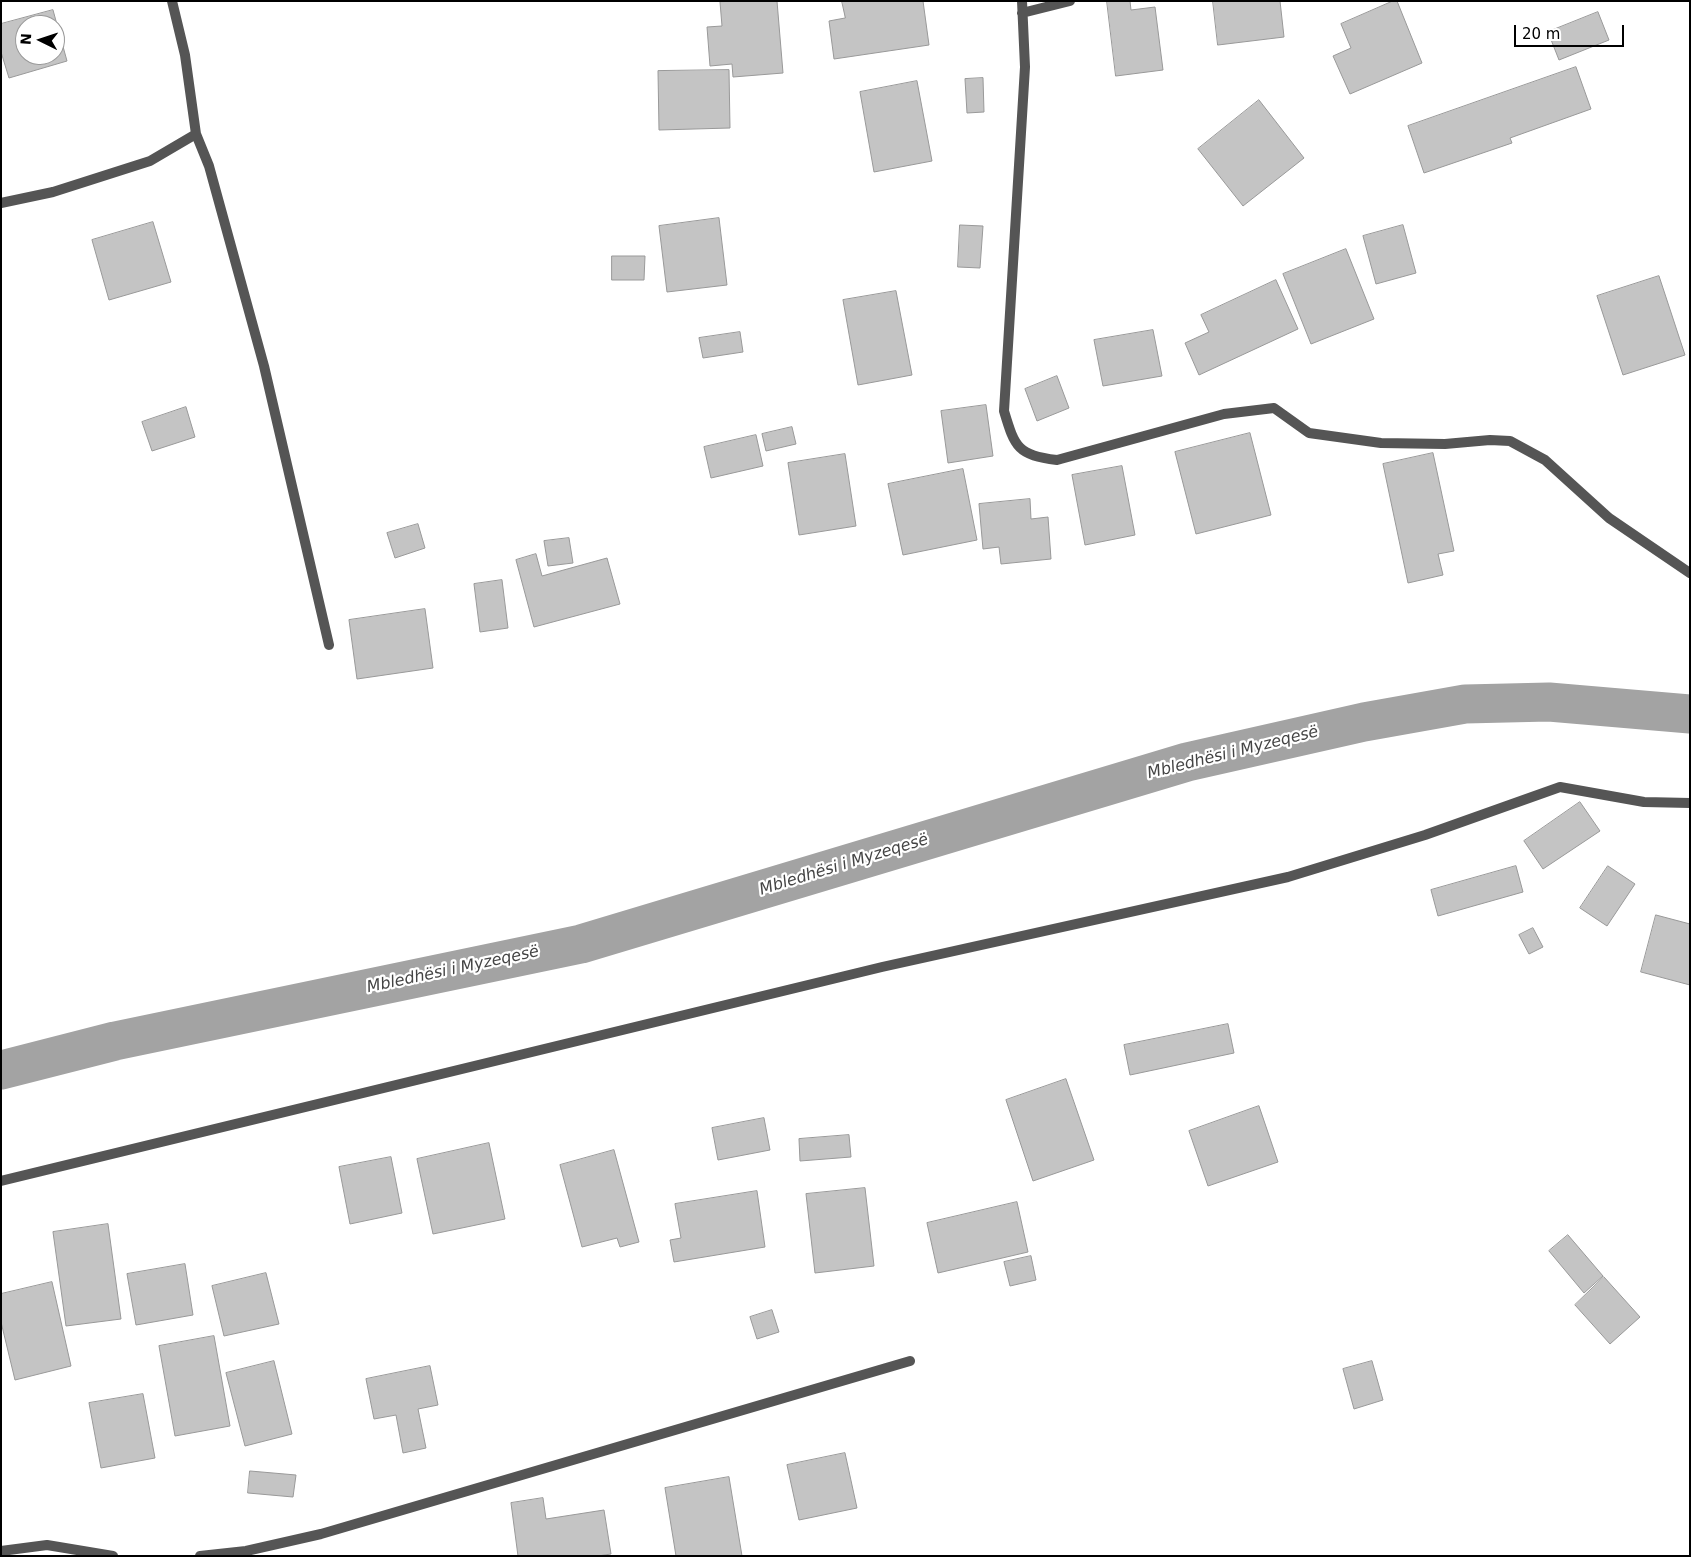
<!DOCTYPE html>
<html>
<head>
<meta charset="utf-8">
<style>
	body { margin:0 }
	#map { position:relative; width:1691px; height:1557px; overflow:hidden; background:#fff; font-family:"DejaVu Sans",sans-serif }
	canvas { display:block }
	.frame { position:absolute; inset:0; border:2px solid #000; pointer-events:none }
	.north { position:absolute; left:15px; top:15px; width:50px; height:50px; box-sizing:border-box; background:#fff; border:1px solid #999; border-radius:50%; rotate:274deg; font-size:14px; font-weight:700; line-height:20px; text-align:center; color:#000 }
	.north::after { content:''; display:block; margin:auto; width:18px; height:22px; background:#000; clip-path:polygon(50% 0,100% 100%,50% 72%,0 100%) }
	.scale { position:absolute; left:1514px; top:25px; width:110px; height:22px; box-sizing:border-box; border:2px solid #000; border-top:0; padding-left:6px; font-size:15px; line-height:18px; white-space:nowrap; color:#000; -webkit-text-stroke:4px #fff; paint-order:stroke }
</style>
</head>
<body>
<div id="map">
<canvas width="1691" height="1557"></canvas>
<div class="frame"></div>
<div class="north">N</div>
<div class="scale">20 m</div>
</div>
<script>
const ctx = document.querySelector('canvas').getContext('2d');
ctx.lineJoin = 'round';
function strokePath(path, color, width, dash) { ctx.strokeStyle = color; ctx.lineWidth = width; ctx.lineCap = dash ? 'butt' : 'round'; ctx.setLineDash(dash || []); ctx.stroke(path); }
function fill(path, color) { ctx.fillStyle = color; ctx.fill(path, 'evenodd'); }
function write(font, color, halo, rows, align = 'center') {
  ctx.font = font + ' "DejaVu Sans",sans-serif'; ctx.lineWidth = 4.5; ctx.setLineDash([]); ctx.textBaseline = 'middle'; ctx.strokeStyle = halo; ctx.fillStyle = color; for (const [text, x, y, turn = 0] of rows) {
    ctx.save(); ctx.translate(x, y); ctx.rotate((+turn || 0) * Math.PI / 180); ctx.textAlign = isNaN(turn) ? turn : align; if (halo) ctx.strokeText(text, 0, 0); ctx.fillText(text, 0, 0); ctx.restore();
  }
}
const canal = new Path2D(`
	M1,1070L115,1041L581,944L1187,762L1364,722L1465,704L1549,702L1690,714`);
const building = new Path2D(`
	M777,1L783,73L733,77L732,64L710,66L707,27L722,26L720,2Z
	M842,1H923L929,45L834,59L829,21L845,18Z
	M1107,1H1130L1131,10L1155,7L1163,70L1116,76Z
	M1213,1H1280L1284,37L1218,45Z
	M1393,1H1397L1422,63L1350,94L1333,56L1351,48L1341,24Z
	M53,10L67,61L9,78L1,52V24ZM25,25H55V55H25Z
	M1598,12L1609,40L1559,60L1548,32Z
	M1576,67L1591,109L1510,138L1512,143L1424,173L1408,126Z
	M729,70L730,128L659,130L658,71Z
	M983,78L984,112L967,113L965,79Z
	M917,81L932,161L874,172L860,92Z
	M1259,100L1304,158L1243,206L1198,149Z
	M719,218L727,285L667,292L659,226Z
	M153,222L171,282L109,300L92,240Z
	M960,225L983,226L980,268L958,267Z
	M1403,225L1416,273L1376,284L1363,236Z
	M1346,249L1374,319L1311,344L1283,274Z
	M612,256H645L644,280H612Z
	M1659,276L1685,355L1623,375L1597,296Z
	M1276,280L1298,329L1199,375L1185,343L1209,332L1201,315Z
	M896,291L912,375L858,385L843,300Z
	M1153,330L1162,376L1103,386L1094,340Z
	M740,332L743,352L703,358L699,338Z
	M1057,376L1069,408L1037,421L1025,389Z
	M986,405L993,456L948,463L941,411Z
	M186,407L195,437L152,451L142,422Z
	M792,427L796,444L766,451L762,434Z
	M1250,433L1271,515L1196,534L1175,452Z
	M756,435L763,466L711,478L704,447Z
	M1433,453L1454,551L1438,554L1443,575L1408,583L1383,464Z
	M845,454L856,526L799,535L788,463Z
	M1122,466L1135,535L1085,545L1072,475Z
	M963,469L977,540L903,555L888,484Z
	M1030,499L1031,519L1048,517L1051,559L1001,564L999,547L983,549L979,504Z
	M418,524L425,548L395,558L387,533Z
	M569,538L573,563L548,566L544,541Z
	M536,554L542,576L607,558L620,604L534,627L516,560Z
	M502,580L508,628L480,632L474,584Z
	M425,609L433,668L357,679L349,620Z
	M1580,802L1600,831L1543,869L1524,841Z
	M1516,866L1523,892L1438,916L1431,890Z
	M1608,866L1635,884L1607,926L1580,908Z
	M1656,915L1690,924V985L1641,972Z
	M1533,928L1543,947L1529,954L1519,935Z
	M1228,1024L1234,1053L1130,1075L1124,1045Z
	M1066,1079L1094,1160L1033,1181L1006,1100Z
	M1259,1106L1278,1162L1208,1186L1189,1131Z
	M764,1118L770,1150L718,1160L712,1128Z
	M849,1135L851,1157L800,1161L799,1139Z
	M489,1143L505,1219L433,1234L417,1159Z
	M614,1150L639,1242L620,1247L617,1238L582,1247L560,1165Z
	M391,1157L402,1213L350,1224L339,1167Z
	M865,1188L874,1266L815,1273L806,1194Z
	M757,1191L765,1247L674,1262L670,1240L681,1238L675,1204Z
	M1017,1202L1028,1252L938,1273L927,1223Z
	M108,1224L121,1319L66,1326L53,1232Z
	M1568,1235L1603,1276L1584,1293L1549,1251Z
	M1031,1256L1036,1280L1010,1286L1004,1262Z
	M185,1264L193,1315L136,1325L127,1274Z
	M266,1273L279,1324L224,1336L212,1286Z
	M1604,1277L1640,1317L1610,1344L1575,1305Z
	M52,1282L71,1366L15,1380L1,1322V1294Z
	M772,1310L779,1332L757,1339L750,1317Z
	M214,1336L230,1426L175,1436L159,1346Z
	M274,1361L292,1434L245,1446L226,1373Z
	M1372,1361L1383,1400L1354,1409L1343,1369Z
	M430,1366L438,1405L418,1409L426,1448L403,1453L396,1415L374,1419L366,1379Z
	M143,1394L155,1458L101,1468L89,1403Z
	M845,1453L857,1508L799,1520L787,1465Z
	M250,1471L296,1475L293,1497L248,1493Z
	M729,1477L742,1556H676L665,1488Z
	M543,1498L546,1519L604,1510L611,1554L598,1556H518L511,1503Z`);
const minor = new Path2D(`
	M172,1L185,55L196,134L209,166L264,366L329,645
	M1022,1L1025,67L1004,411C1015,448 1018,455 1057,460L1224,414L1274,408L1309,433L1381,443L1445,444L1490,440L1510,441L1545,460L1609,518L1690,573
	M1022,13L1070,1
	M1,203L53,192L150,161L196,134
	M1,1181L882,967L1288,877L1425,835L1560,787L1644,802L1690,803
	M1,1551L47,1545L113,1556
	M200,1556L246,1551L321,1534L910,1361`);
const waterNames = [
	["Mbledhësi i Myzeqesë",1233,753,-14],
	["Mbledhësi i Myzeqesë",844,865,-17],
	["Mbledhësi i Myzeqesë",453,970,-12]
];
strokePath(canal, '#a3a3a3', 39);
fill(building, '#c4c4c4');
strokePath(building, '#999', 1);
strokePath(minor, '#555', 10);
write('italic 16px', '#444', '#fff', waterNames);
</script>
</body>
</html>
